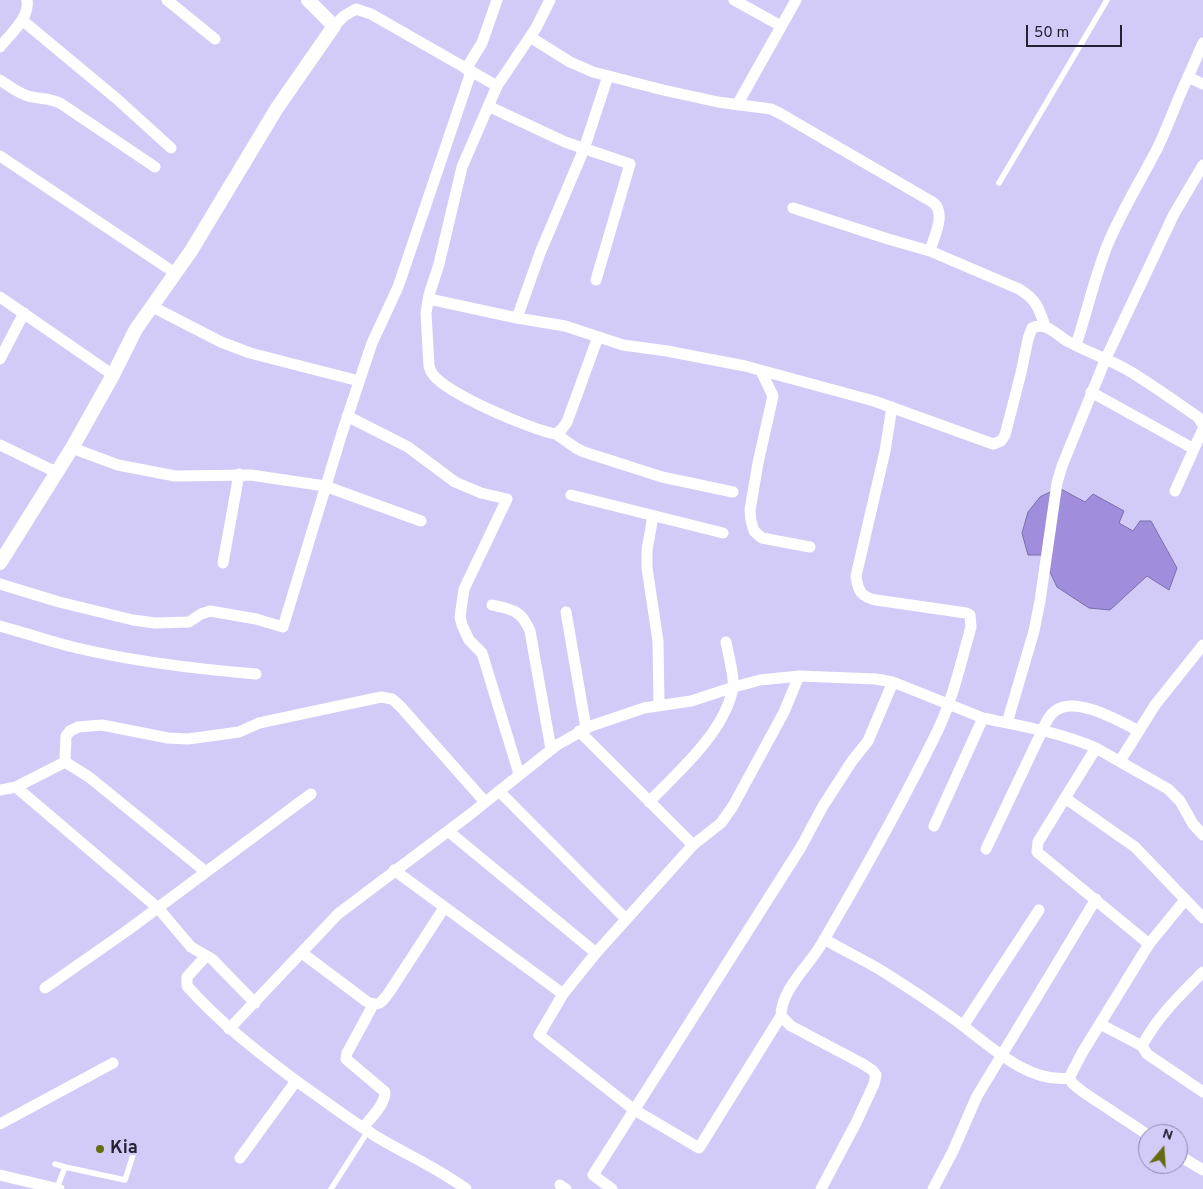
<!DOCTYPE html>
<html>
<head>
<meta charset="utf-8">
<style>
	body { margin:0 }
	#map { position:relative; width:1203px; height:1189px; overflow:hidden; background:#d3cbf7; font-family:Overpass,sans-serif }
	canvas { display:block }
	.north { position:absolute; left:1138px; top:1124px; width:50px; height:50px; box-sizing:border-box; background:#d3cbf7; border:1px solid #8d87a9; border-radius:50%; rotate:18deg; font-size:14px; font-weight:700; line-height:20px; text-align:center; color:#252034 }
	.north::after { content:''; display:block; margin:auto; width:18px; height:22px; background:#656b0f; clip-path:polygon(50% 0,100% 100%,50% 72%,0 100%) }
	.scale { position:absolute; left:1026px; top:25px; width:96px; height:22px; box-sizing:border-box; border:2px solid #252034; border-top:0; padding-left:6px; font-size:15px; line-height:18px; white-space:nowrap; color:#252034; -webkit-text-stroke:4px #d3cbf7; paint-order:stroke }
</style>
</head>
<body>
<div id="map">
<canvas width="1203" height="1189"></canvas>
<div class="north">N</div>
<div class="scale">50 m</div>
</div>
<script>
const ctx = document.querySelector('canvas').getContext('2d');
ctx.lineJoin = 'round';
function fill(path, color) { ctx.fillStyle = color; ctx.fill(path, 'evenodd'); }
function strokePath(path, color, width, dash) { ctx.strokeStyle = color; ctx.lineWidth = width; ctx.lineCap = dash ? 'butt' : 'round'; ctx.setLineDash(dash || []); ctx.stroke(path); }
function write(font, color, halo, rows, align = 'center') {
  ctx.font = font + ' Overpass,sans-serif'; ctx.lineWidth = 4.5; ctx.setLineDash([]); ctx.textBaseline = 'middle'; ctx.strokeStyle = halo; ctx.fillStyle = color; for (const [text, x, y, turn = 0] of rows) {
    ctx.save(); ctx.translate(x, y); ctx.rotate((+turn || 0) * Math.PI / 180); ctx.textAlign = isNaN(turn) ? turn : align; if (halo) ctx.strokeText(text, 0, 0); ctx.fillText(text, 0, 0); ctx.restore();
  }
}
const water = new Path2D(`
	M1059,488L1085,502L1093,494L1124,511L1119,523L1133,531L1140,521H1151L1177,568L1169,590L1147,576L1110,610L1089,608L1057,587L1042,555H1028L1022,533L1028,512L1040,497Z`);
const service = new Path2D(`
	M999,183L1107,0
	M55,1164L65,1167L57,1188
	M65,1167L125,1180L133,1155
	M331,1189L368,1131`);
const minor = new Path2D(`
	M167,0L215,39
	M550,0L536,28L497,86L462,167L439,264L429,295L426,313L429,366C430,368 430,371 432,373C442,392 534,431 556,434L562,429L567,422L598,337
	M734,0L781,26
	M22,20L117,99L171,148
	M334,26L344,16L356,9L371,14L497,86
	M530,37L570,62L593,72L663,90L718,102L771,109L781,114L934,203C946,215 934,236 930,251
	M1203,43L1188,77L1203,84
	M0,47C10,34 30,18 27,0
	M466,69L482,43L497,0
	M0,80C9,86 18,93 28,96C39,99 48,98 60,103L155,167
	M737,105L796,0
	M488,106L565,142L630,164L596,280
	M0,156L175,273
	M793,208L888,239L930,251L1019,289C1036,299 1039,308 1045,326
	M0,297L113,375
	M429,299L517,318L565,326L623,345L667,351L745,366L874,401L993,444L1001,441L1005,435L1021,373L1028,339L1032,328C1047,321 1056,335 1069,342C1089,353 1111,360 1131,372C1154,386 1176,402 1198,417L1203,425
	M151,306L221,342L250,353L359,381
	M517,318L540,253L584,149L608,76
	M1076,345C1087,312 1094,279 1107,246C1121,212 1141,180 1158,147C1169,124 1177,100 1188,77
	M0,359L24,313
	M761,371L773,396L758,463L750,510L751,521L754,531L762,538L810,547
	M1091,392L1194,449
	M347,416L408,447L455,482L481,493L507,499L464,589L460,617L462,625L469,640L482,653L519,774
	M556,434L576,448L584,452L662,477L733,492
	M0,445L58,473
	M72,448L118,465L175,476L251,475L325,486L421,521
	M1175,491L1203,429
	M571,495L723,533
	M653,516L647,550V568L658,641L659,705
	M223,563L239,474
	M0,584L59,602L133,620L155,623L189,622L201,614L210,611L256,619L283,627L342,433L372,343L398,287L471,72
	M492,605C513,610 521,610 530,631L551,749
	M566,612L586,728
	M0,626C26,633 51,642 77,648C136,662 196,669 256,674
	M983,718C1021,726 1059,732 1096,748L1065,798L1135,847L1203,918
	M1007,723L1034,631L1040,601L1057,483L1062,466L1106,358L1174,214L1203,165
	M579,731L693,845L596,953
	M1096,748L1168,789L1180,801L1193,824L1203,835
	M1120,761L1155,705L1203,645
	M65,762L66,736L70,731L78,727L102,725L168,738L188,739L239,732L259,723L381,697L392,699L400,706L485,802
	M16,787L158,908L191,947L212,959L255,1003
	M0,790L16,787L65,762L89,777L206,872L128,930L45,988
	M499,791L626,919
	M1065,798L1038,842L1037,852L1149,944
	M649,802C679,771 724,733 733,688C735,679 728,653 726,642
	M693,845L721,823L733,806L784,712L799,676
	M986,849L1042,731C1045,724 1049,715 1055,711C1075,695 1119,721 1139,731
	M394,870L563,994L596,953L448,831
	M206,872L311,794
	M824,939C846,952 869,962 890,976C912,990 933,1004 954,1019C986,1042 1027,1084 1069,1078
	M302,953L366,1001C379,1008 382,1002 390,991L444,908
	M206,956L187,977V986C221,1024 259,1053 299,1083C325,1101 350,1120 377,1137C407,1155 438,1168 466,1189
	M1203,972C1181,994 1157,1017 1142,1046L1147,1054L1203,1092
	M563,994L539,1035L633,1109L699,1148L781,1016
	M1100,1024L1142,1046
	M963,1026L1039,910
	M229,1029L338,914L468,816L557,745L591,726L644,708L691,701L734,687L760,680L799,676L876,679L893,682L983,718L934,826
	M0,1124L113,1063
	M363,1128C371,1117 385,1105 385,1092L346,1059L347,1053L373,1005
	M1148,1135L1083,1092L1073,1084L1069,1078L1082,1053L1149,944L1185,900
	M1178,1155L1203,1170
	M240,1158L296,1081
	M0,1175L59,1189
	M560,1185L566,1189
	M612,1189L593,1175L801,847L823,806L852,761L868,741L893,682
	M821,1189L856,1123L874,1084L876,1075L872,1070L863,1064L791,1026L781,1016C781,992 804,970 817,951C824,941 830,929 836,919C872,857 906,795 937,732C953,699 961,662 971,627L970,615L966,613L876,600C861,597 858,591 856,576L885,451L892,407
	M933,1189L953,1151L977,1096L1096,899`);
const tertiary = new Path2D(`
	M0,563L72,448L113,375L136,329L191,251L277,108L334,26L308,0`);
const markers = [
	[100,1149,5,"#656b0f"]
];
const poiNames = [
	["Kia",110,1149]
];
fill(water, '#a08edc');
strokePath(water, '#7b6daa', 1);
strokePath(service, '#fff', 5.5);
strokePath(minor, '#fff', 11);
strokePath(tertiary, '#fff', 14);
for (const [x, y, r, color] of markers) { const dot = new Path2D(); dot.arc(x, y, r, 0, 2 * Math.PI); ctx.fillStyle = color; ctx.fill(dot); strokePath(dot, '#d3cbf7', 2); }
write('bold 18px', '#252034', '#d3cbf7', poiNames, 'left');
</script>
</body>
</html>
